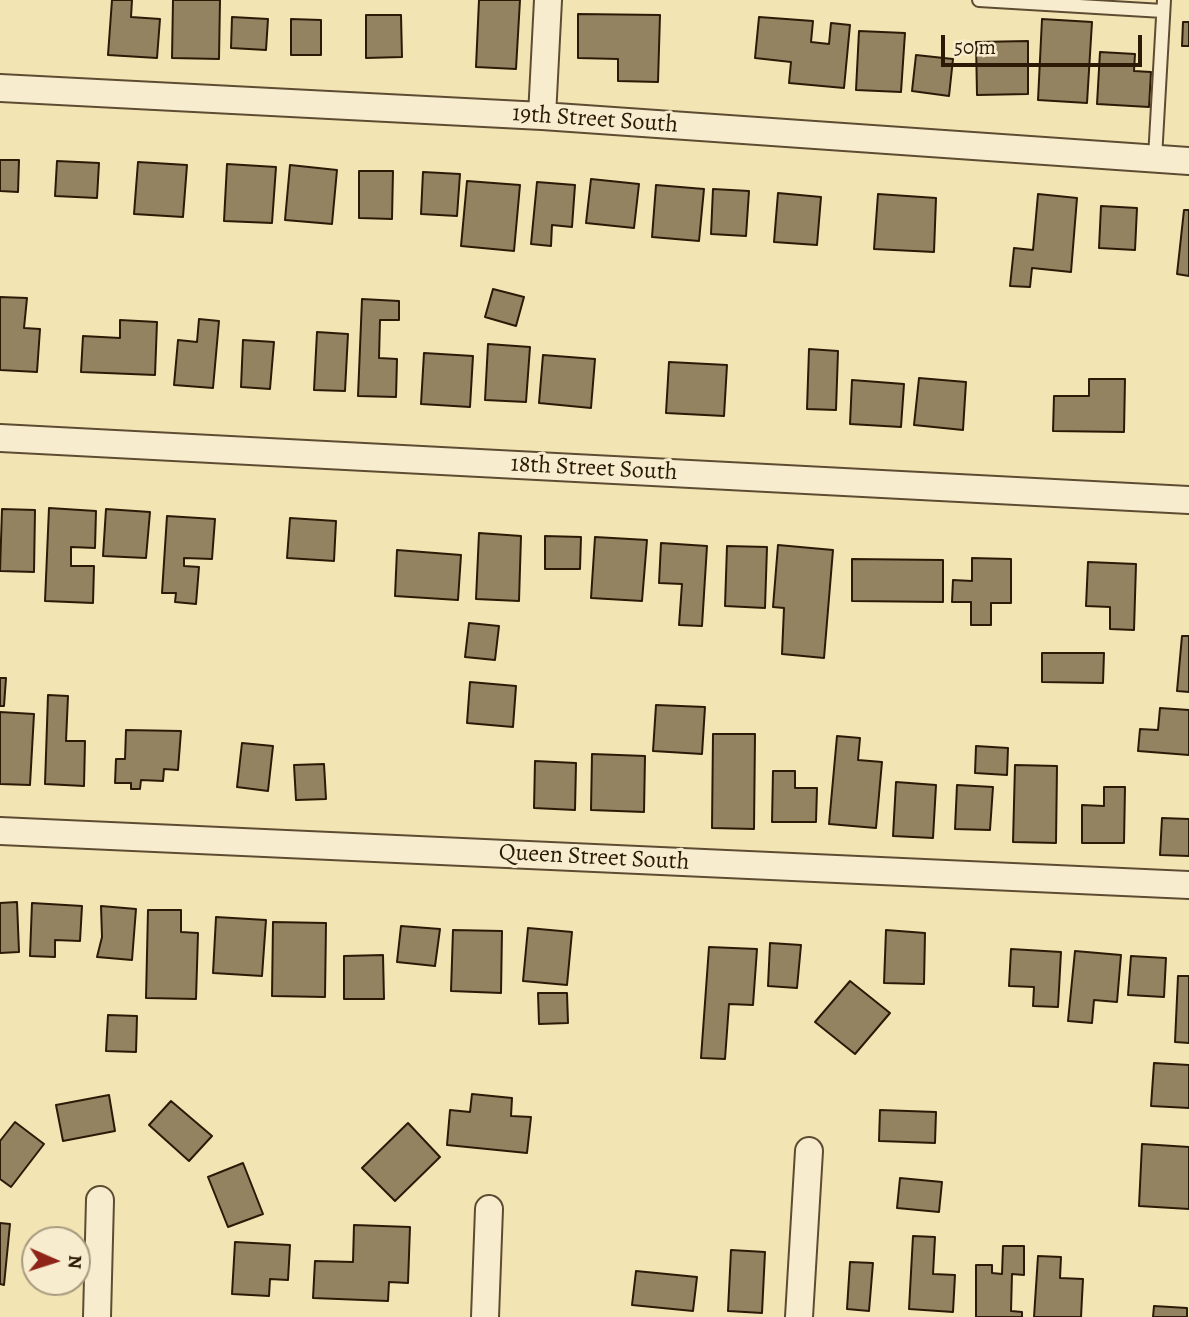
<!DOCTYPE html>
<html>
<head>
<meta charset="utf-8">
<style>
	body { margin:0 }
	#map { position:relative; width:1189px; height:1317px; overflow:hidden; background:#f3e4b4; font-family:Alegreya,serif }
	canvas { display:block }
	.north { position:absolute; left:21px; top:1226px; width:70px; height:70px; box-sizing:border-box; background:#f7edce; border:2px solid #a6997e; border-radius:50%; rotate:93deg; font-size:19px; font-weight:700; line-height:28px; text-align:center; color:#2c1a07 }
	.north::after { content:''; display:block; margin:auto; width:24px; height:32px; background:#8f2418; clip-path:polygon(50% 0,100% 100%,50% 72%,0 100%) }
	.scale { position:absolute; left:941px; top:35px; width:201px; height:32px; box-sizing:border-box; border:4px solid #2c1a07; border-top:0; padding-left:9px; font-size:21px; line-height:24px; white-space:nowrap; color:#2c1a07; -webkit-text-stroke:5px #f7edce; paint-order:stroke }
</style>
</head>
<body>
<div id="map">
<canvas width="1189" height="1317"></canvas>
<div class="north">N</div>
<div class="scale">50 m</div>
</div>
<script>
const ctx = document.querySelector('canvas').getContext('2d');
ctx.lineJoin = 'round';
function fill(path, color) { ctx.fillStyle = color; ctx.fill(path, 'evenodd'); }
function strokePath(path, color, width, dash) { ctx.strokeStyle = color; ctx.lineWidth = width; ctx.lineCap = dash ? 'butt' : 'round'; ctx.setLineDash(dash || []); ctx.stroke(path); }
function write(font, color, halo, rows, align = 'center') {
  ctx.font = font + ' Alegreya,serif'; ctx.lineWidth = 6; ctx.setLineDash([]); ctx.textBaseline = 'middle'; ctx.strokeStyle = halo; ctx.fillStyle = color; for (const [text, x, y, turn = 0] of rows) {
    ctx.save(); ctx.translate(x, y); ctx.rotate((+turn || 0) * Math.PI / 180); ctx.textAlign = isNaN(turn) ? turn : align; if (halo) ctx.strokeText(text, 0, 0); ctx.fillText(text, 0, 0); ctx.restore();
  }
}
const building = new Path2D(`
	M112,0H132L131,17L160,19L157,58L108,55Z
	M173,0H220L219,59L172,58Z
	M479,0H520L516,69L476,67Z
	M578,14L660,15L658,82L618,81V59L578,58Z
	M366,15H401L402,57L366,58Z
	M232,17L268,19L266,50L231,48Z
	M759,17L813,21L811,42L829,44L831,23L850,25L844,88L789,83L791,62L755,58Z
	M291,19L321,20V55H291Z
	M1042,19L1092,22L1087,103L1038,100Z
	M1183,22H1189V46H1182Z
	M859,31L905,33L901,92L856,90Z
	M1028,41V94L977,95L976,42Z
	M1100,52L1135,54L1134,71L1151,72L1149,107L1097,104Z
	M916,55L953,59L949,96L912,91Z
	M0,160H19L18,192L0,191Z
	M57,161L99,163L97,198L55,196Z
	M138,162L187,165L183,217L134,214Z
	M227,164L276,167L272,223L224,221Z
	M290,165L337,170L332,224L285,220Z
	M359,171H393L392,219L359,218Z
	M423,172L460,174L457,216L421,214Z
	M591,179L639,184L634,228L586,223Z
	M467,181L520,185L514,251L461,246Z
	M537,182L575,185L572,227L552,225L551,246L531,244Z
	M656,185L704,189L699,241L652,237Z
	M713,189L749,191L746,236L711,234Z
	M778,193L821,197L817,245L774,242Z
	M878,194L936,198L934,252L874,249Z
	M1038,194L1077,198L1071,272L1032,268L1030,287L1010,286L1014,248L1033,250Z
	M1101,206L1137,208L1135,250L1099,248Z
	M1184,210H1189V276L1177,274Z
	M493,289L524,297L516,326L485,317Z
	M0,297L27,298L24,328L40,329L37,372L0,370Z
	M362,299L399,301V320H380L379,358L397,359L396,397L358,396Z
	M199,319L219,321L213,388L174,385L178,340L197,342Z
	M120,320L157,322L155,375L81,372L83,336L120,338Z
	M317,332L348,334L345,391L314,390Z
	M243,340L274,342L270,389L241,387Z
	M488,344L530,347L526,402L485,400Z
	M809,349L838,351L836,410L807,409Z
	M424,353L473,356L470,407L421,404Z
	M543,355L595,359L591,408L539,403Z
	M669,362L727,365L724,416L666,413Z
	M919,378L966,382L963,430L914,425Z
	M1089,379H1125L1124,432L1053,431L1054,396H1089Z
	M852,380L904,384L901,427L850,424Z
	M49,508L96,511L95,548L71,547V566H94L93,603L45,601Z
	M2,509L35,510L34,572L0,571Z
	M106,509L150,512L146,558L103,556Z
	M167,516L215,519L212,559L184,558V566L199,567L196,604L175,602L176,593H162Z
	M290,518L336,521L334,561L287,558Z
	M479,533L521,536L519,601L476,599Z
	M545,536L581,537L580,569H545Z
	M595,537L647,540L642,601L591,598Z
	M661,543L707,546L702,626L679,625L682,584L659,583Z
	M778,545L833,550L824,658L782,654L784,608L773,607Z
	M727,546L767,547L765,608L725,606Z
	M397,550L461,555L458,600L395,596Z
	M972,558L1011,559V603H991V625H971V602H952L953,580L972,581Z
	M852,559L943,560V602L852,601Z
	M1088,562L1136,564L1134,630L1110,629V607L1086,606Z
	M469,623L499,626L495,660L465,657Z
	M1182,636H1189V692L1177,691Z
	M1042,653H1104L1103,683L1042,682Z
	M0,678H6L4,706H0Z
	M470,682L516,686L513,727L467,723Z
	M48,695L68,696L66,741H85L84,786L45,784Z
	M656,705L705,707L702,754L653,751Z
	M1160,708L1189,710V755L1138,751L1140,729L1158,730Z
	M0,712L34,714L30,785L0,784Z
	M126,730L181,731L178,770L164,769L163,781L141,780L140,789H131V783H115L116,759H125Z
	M713,734H755L754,829L712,828Z
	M837,736L860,738L858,760L882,762L876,828L829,824Z
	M242,743L273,746L268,791L237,787Z
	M976,746L1008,748L1007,775L975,773Z
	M592,754L645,756L644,812L591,810Z
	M535,761L576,763L575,810L534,808Z
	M324,764L326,799L296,800L294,765Z
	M1015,765L1057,766L1056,843L1013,842Z
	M773,771H795V788H817L816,822H772Z
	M896,782L936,785L933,838L893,836Z
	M957,785L993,787L990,830L955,829Z
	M1104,787H1125L1124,843H1082V805L1104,806Z
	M1162,818L1189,819V856L1160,855Z
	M17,902L19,952L0,953V903Z
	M32,903L82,906L80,941L55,940V957L30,956Z
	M101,906L136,909L132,960L97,957L102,937Z
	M148,910H181V932L198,933L196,999L146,998Z
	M216,917L266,920L262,976L213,973Z
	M273,922L326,923L325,997L272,996Z
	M401,926L440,929L435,966L397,962Z
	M528,928L572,932L567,985L523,981Z
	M453,930L502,931L501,993L451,991Z
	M886,930L925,933L924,984L884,983Z
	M770,943L801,945L797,988L768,986Z
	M709,947L757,949L753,1005L729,1004L725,1059L701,1058Z
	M1011,949L1061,952L1058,1007L1033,1006L1034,987L1009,986Z
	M1075,951L1121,955L1117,1002L1094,1000L1092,1023L1068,1021Z
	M383,955L384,999H344V956Z
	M1131,956L1166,958L1164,997L1128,995Z
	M1178,976H1189V1043L1175,1042Z
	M850,981L890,1013L855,1054L815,1022Z
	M538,993H567L568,1023L539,1024Z
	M108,1015L137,1016L136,1052L106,1051Z
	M1154,1063L1189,1065V1108L1151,1106Z
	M472,1094L512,1098L511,1116L531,1117L527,1153L447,1145L450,1110L470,1112Z
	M109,1095L115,1131L63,1141L56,1105Z
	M171,1101L212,1136L189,1161L149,1125Z
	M880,1110L936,1112L935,1143L879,1141Z
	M15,1122L44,1144L11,1187L0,1179V1141Z
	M408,1123L440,1157L395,1201L362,1168Z
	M1142,1144L1189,1147V1209L1139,1206Z
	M243,1163L263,1214L228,1227L208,1177Z
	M900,1178L942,1182L939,1212L897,1208Z
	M0,1223L10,1224L4,1285L0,1284Z
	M354,1225L410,1227L408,1283L389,1282L388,1301L313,1298L315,1261L353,1262Z
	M913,1236L935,1237L933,1274L955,1275L953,1312L909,1309Z
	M235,1242L290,1245L288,1280L270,1279L269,1296L232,1294Z
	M1003,1246H1024V1275L1012,1274L1011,1311L1022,1312V1317H976V1265H992V1273L1002,1274Z
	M731,1250L765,1252L762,1313L728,1311Z
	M1038,1256L1061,1257L1060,1278L1083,1279L1081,1317H1034Z
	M850,1262L873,1263L869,1311L847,1309Z
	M636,1271L697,1277L693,1311L632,1305Z
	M1154,1306L1187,1308V1317H1153Z`);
const lane = new Path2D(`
	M979,0L1163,11
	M1155,158L1164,0`);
const street = new Path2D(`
	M0,88L542,116L1189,161
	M542,116L548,0
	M0,438L1189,500
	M0,831L1189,885
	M97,1317L100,1200
	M485,1317L489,1209
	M799,1317L809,1151`);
const streetNames = [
	["19th Street South",595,120,4],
	["18th Street South",594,469,3],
	["Queen Street South",594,858,3]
];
fill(building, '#938361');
strokePath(building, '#2c1a07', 2);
strokePath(lane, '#5e4c32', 16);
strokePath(street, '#5e4c32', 30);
strokePath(lane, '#f7edce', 12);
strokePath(street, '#f7edce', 26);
write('24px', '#2c1a07', '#f7edce', streetNames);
</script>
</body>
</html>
